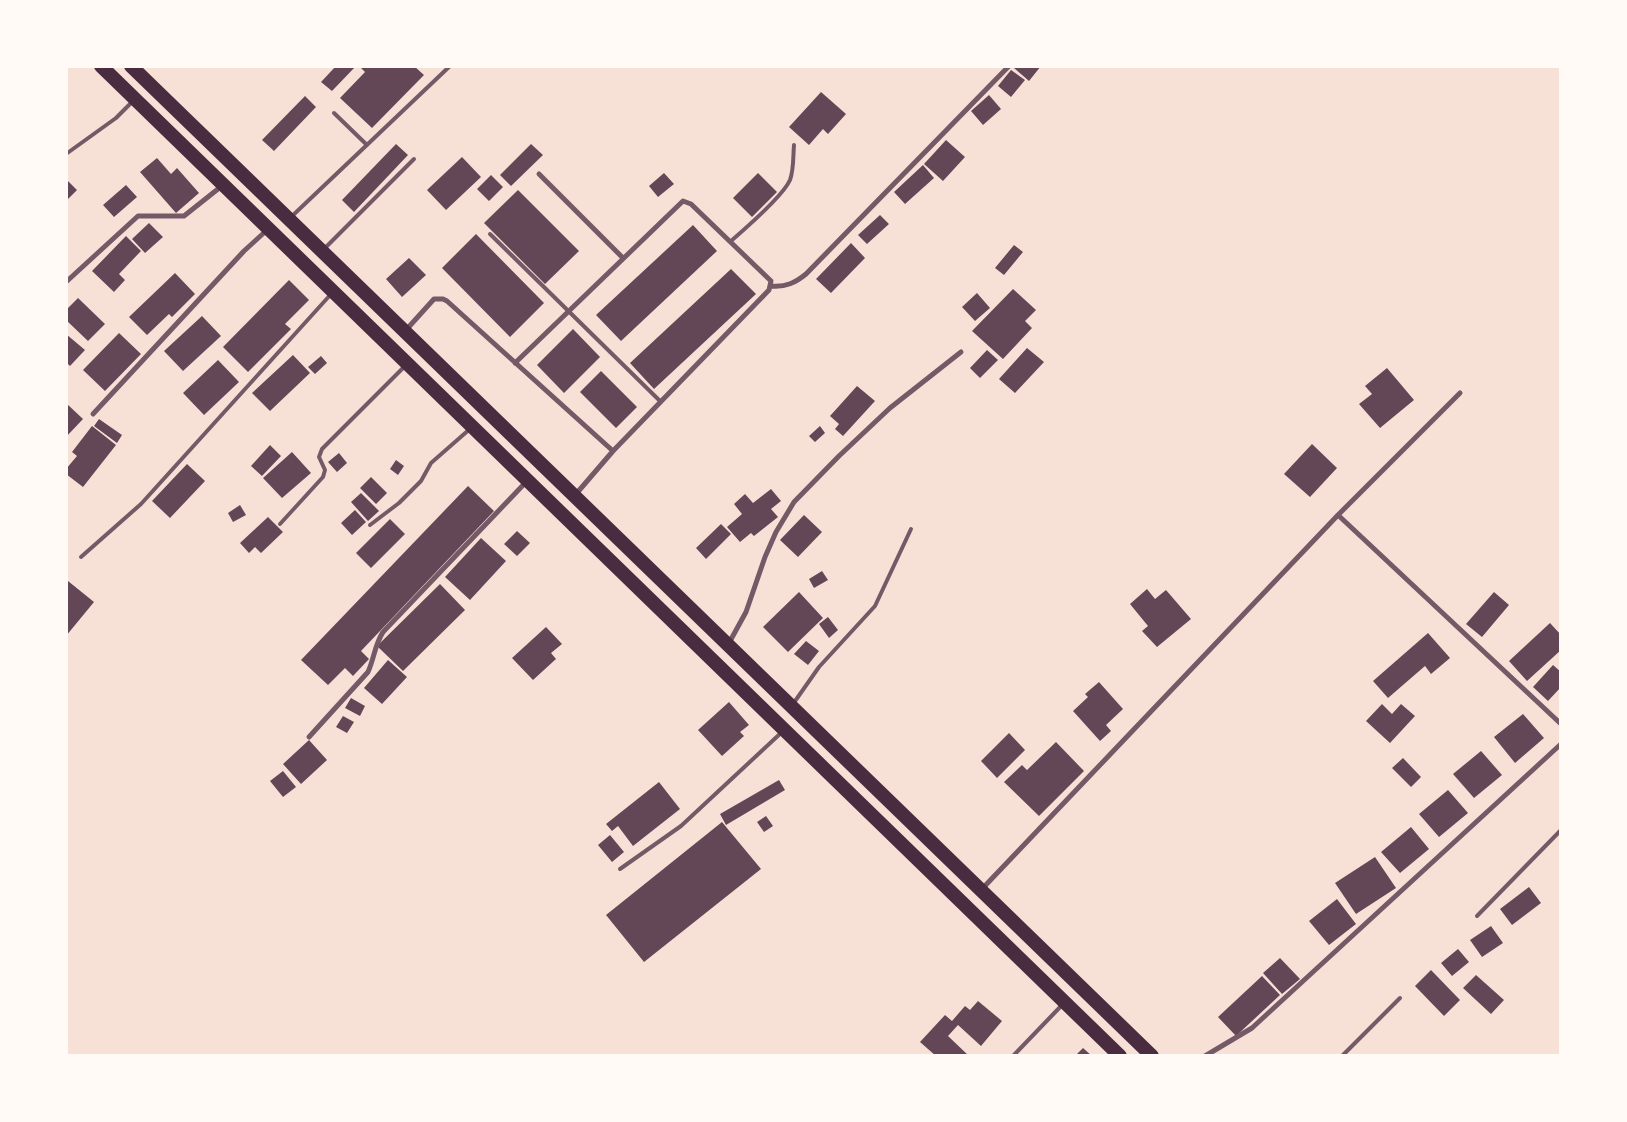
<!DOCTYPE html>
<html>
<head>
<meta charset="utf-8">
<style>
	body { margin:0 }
	#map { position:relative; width:1627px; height:1122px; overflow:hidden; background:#f7e1d7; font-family:"Noto Sans",sans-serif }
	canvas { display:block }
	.frame { position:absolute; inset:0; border:68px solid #fffaf5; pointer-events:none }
</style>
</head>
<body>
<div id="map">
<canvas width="1627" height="1122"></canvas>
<div class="frame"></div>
</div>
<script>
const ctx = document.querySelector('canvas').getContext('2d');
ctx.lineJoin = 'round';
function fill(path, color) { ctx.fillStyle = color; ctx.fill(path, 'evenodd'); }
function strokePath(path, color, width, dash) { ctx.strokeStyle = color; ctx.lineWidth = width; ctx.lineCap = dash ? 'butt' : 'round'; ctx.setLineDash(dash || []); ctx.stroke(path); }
const building = new Path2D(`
	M336,66H356L332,91L321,82Z
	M362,66H414L424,75L372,128L340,98L365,72L361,68Z
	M1016,66H1041L1029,81L1014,68Z
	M1011,70L1025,80L1011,97L998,86Z
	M821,92L846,114L828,134L823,129L809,145L789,127Z
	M989,95L1001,109L983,125L971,111Z
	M305,96L316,107L274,151L262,140Z
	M946,140L965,157L943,181L924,164Z
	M396,144L408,155L354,212L342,200Z
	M531,144L543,155L511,186L500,175Z
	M462,157L481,177L446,210L427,190Z
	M157,158L171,174L177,168L199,193L176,213L140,172Z
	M923,165L934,178L905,204L894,192Z
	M664,173L674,184L658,197L649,186Z
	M758,173L777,192L752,217L733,198Z
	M491,175L503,187L489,201L477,189Z
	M66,179L77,190L66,201Z
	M126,185L137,197L114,217L103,205Z
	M518,190L579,251L545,284L484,223Z
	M880,215L889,224L867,244L858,235Z
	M149,223L163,237L145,253L132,239Z
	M693,225L717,251L621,341L596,315Z
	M476,234L544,303L510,337L442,268Z
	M126,236L141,251L119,274L125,280L114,292L92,271Z
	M851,243L865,258L831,293L816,279Z
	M1014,245L1023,252L1004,275L995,268Z
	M409,258L426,275L402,297L386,279Z
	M731,269L756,294L654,389L630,363Z
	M175,273L195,294L172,317L169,314L147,335L129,317Z
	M289,280L309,300L285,324L291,329L248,372L223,347Z
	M1013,289L1036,310L1025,321L1032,328L1003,359L972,331Z
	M977,293L990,308L975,321L962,307Z
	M78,298L105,324L88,341L66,320V310Z
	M202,316L221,336L183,371L164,351Z
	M573,329L600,357L564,393L537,365Z
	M119,333L141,354L105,391L83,370Z
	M66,334L85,350L70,366L66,362Z
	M1027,348L1044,362L1015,393L999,379Z
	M987,350L998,360L980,378L970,368Z
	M293,355L310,373L270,411L252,393Z
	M321,356L327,363L315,374L308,367Z
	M218,360L239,382L204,415L183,393Z
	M1387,368L1414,400L1380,428L1359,404L1372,394L1365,386Z
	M601,371L637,407L616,428L580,392Z
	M857,386L875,401L843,436L835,429L839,424L830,416Z
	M66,403L83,419L66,437Z
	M99,419L122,435L117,443L94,426Z
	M92,426L116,445L83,487L66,474V469L77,456L72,452Z
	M820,426L825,433L815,442L809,436Z
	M1312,444L1337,468L1310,497L1284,474Z
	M270,445L281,456L262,476L251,466Z
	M292,452L311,473L282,498L263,478Z
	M339,453L347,463L337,472L328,462Z
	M396,460L404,466L398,475L390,469Z
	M187,464L205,481L170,518L152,501Z
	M371,477L387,493L376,504L360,488Z
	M468,486L494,511L361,651L369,659L353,676L345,668L328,685L301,660Z
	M771,489L781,501L771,509L778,517L754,536L751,533L740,542L727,527L742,514L734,504L745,494L753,503Z
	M361,493L379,511L368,521L351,502Z
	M240,505L246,515L233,522L228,513Z
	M355,510L366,522L352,535L341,523Z
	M804,515L822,532L798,557L780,540Z
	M268,517L283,532L261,553L255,547L249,553L240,543Z
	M390,519L405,534L371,568L356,553Z
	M721,524L731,534L706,559L696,548Z
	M517,531L530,543L517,556L504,544Z
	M481,538L506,561L470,600L445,577Z
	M822,571L828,580L814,588L809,579Z
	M68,581L94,602L66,636V583Z
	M440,584L465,610L403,671L377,646Z
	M1147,589L1155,599L1166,590L1191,619L1157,647L1142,631L1148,626L1130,604Z
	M799,592L823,618L788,652L763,627Z
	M1494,592L1509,605L1482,637L1466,624Z
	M828,617L838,630L829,638L819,624Z
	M1550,623L1561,635V650L1527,681L1509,661Z
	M546,627L562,644L551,653L556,659L533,680L512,658Z
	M1428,633L1450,658L1431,674L1425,666L1388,698L1373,681Z
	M806,641L819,651L808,665L794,654Z
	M388,660L407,677L382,704L364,688Z
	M1553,665L1561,672V687L1548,701L1533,687Z
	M1099,682L1123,709L1106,725L1111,731L1100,741L1073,711L1088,697L1085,694Z
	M351,698L365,706L360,716L345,708Z
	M729,702L749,725L740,732L744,736L722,756L698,730Z
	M1382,704L1392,714L1401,704L1415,716L1390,743L1366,721Z
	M1523,714L1544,738L1515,763L1494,737Z
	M343,716L354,722L347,733L336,727Z
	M1009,733L1025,750L997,778L981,761Z
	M309,740L327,760L301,784L283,764Z
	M1056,742L1084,771L1039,816L1004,782L1022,765L1027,770Z
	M1481,751L1502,775L1474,798L1453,774Z
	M1403,758L1421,777L1411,787L1392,768Z
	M283,771L296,787L283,797L270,781Z
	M779,780L785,790L726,825L720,814Z
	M659,782L680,809L633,846L618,826L612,831L606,824Z
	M1448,790L1468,813L1439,837L1419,814Z
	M766,816L773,826L764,832L757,822Z
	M722,822L761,869L644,962L606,915Z
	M1411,827L1429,849L1400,873L1381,852Z
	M610,835L624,852L612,862L598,845Z
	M1375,857L1396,888L1356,914L1335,883Z
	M1529,887L1541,903L1512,925L1500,909Z
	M1337,899L1356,924L1329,945L1309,921Z
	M1491,926L1503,943L1482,957L1470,940Z
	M1458,949L1469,962L1452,976L1441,963Z
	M1280,958L1300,979L1282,994L1263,973Z
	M1431,970L1460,1000L1444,1016L1415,986Z
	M1476,975L1504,1000L1491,1014L1463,988Z
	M1262,976L1280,995L1236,1036L1218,1017Z
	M978,1001L1002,1021L981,1046L958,1025L948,1036L969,1056H936L920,1042L945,1015L952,1021L965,1006L970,1010Z
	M1083,1048L1092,1056H1075Z`);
const service = new Path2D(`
	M334,113L367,145
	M66,154L116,118L133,101
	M290,218L450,66
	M490,234L660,401
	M731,241C746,228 783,196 790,180C794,169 793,156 794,145
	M323,250L414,159
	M280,524L323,477L325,470L319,457L322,449L406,365
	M370,525L399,503L421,481L431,463L471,428
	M81,557L141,504L332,293
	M793,704L819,667L875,606L911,529
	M620,869L681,826L782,732
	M1477,916L1561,830
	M1013,1056L1063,1004
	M1342,1056L1400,998`);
const minor = new Path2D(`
	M539,174L623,258
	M66,282L138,216H184L223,185
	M772,286C786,287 795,283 806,274L1009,66
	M406,330L434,299H443L447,301L613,451
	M515,363L683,201L691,204L771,281L769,290L613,451L576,494
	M93,414L244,251L267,230
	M1338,515L1561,724
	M729,643L746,612L765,557L776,532L794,502L839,456L890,408L961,352
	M309,737L368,672C374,659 375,644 383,632L527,481
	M981,890L1338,515L1460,393
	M1205,1056L1252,1028L1561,744`);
const trunk = new Path2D(`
	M101,66L1120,1056
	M131,66L1152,1056`);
fill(building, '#644757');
strokePath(service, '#755966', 4);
strokePath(minor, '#755966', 5);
strokePath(trunk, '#4a2c40', 14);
</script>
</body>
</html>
